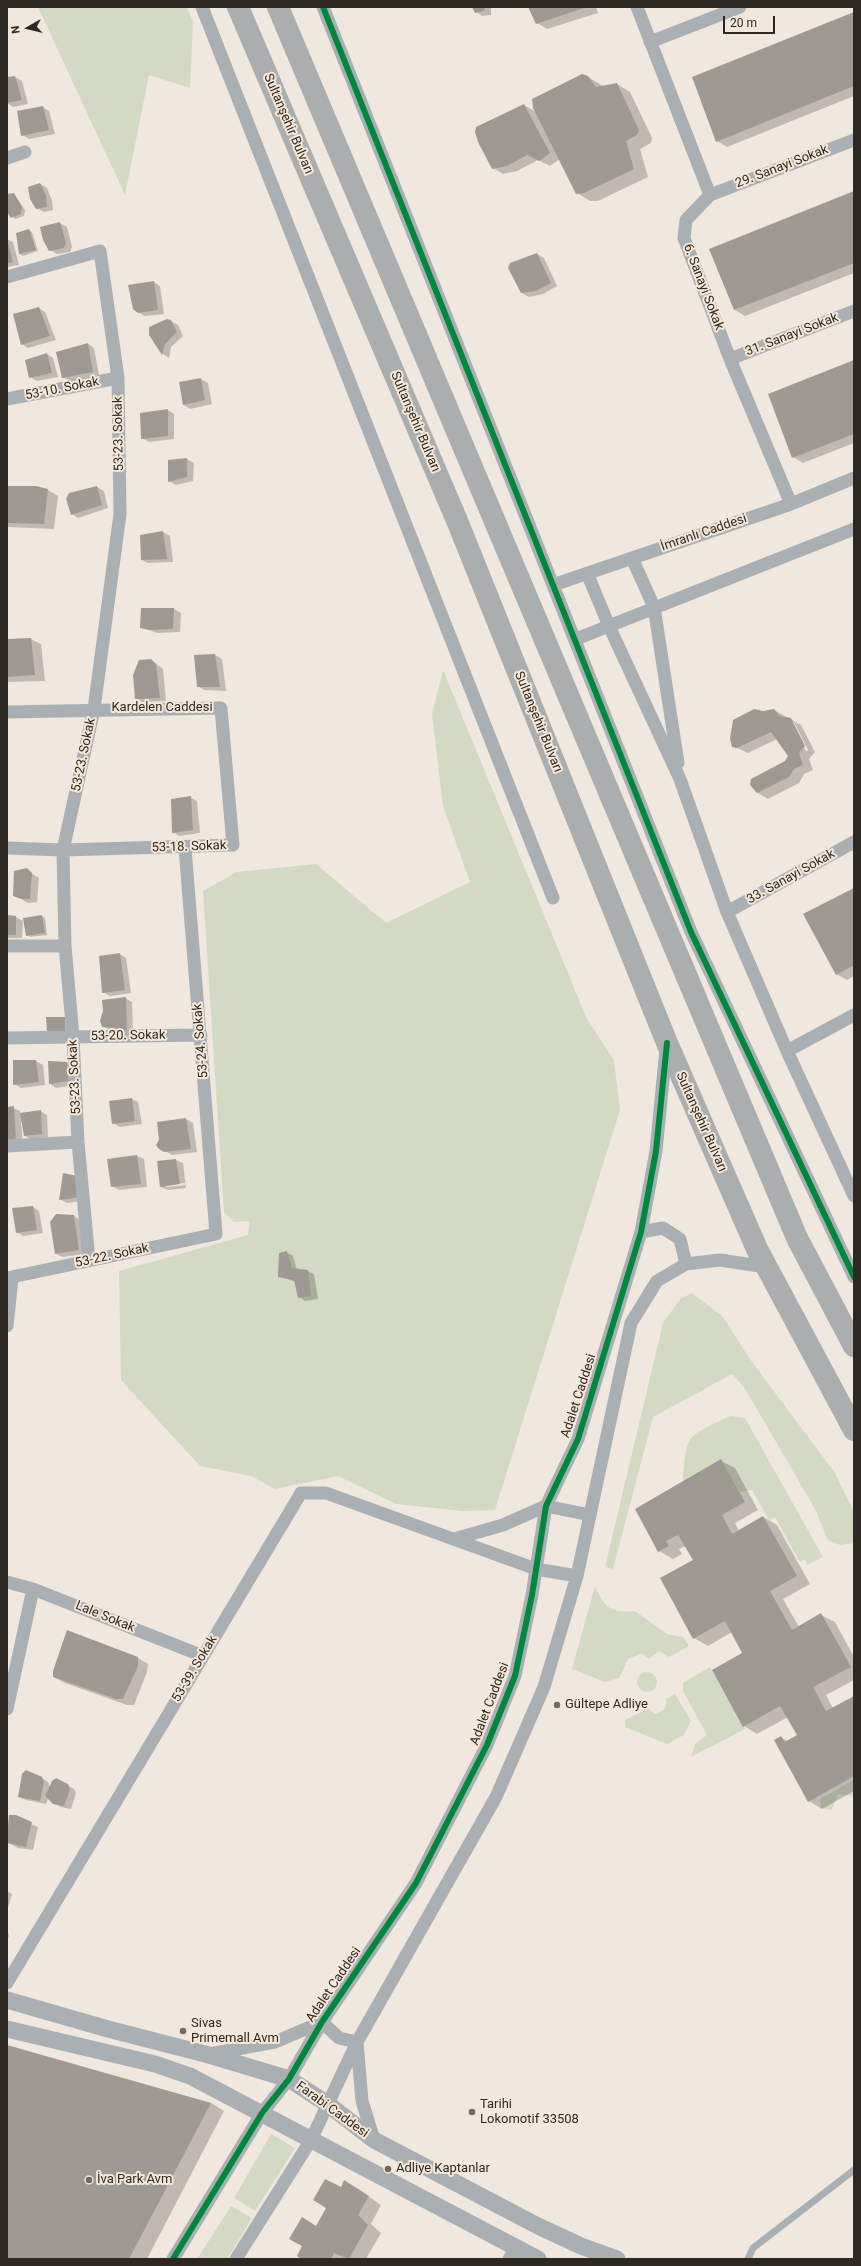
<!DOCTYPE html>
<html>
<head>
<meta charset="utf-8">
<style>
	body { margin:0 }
	#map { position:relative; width:861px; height:2266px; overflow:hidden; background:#f0e8df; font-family:Roboto,sans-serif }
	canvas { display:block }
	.frame { position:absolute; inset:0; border:8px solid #2d2822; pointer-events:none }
	.north { position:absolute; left:8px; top:8px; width:40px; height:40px; -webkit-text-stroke:3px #f6e8d9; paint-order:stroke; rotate:262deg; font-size:11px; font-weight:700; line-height:16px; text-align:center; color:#2d2822 }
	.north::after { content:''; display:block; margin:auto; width:14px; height:18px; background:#2d2822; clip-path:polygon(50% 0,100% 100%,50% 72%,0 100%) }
	.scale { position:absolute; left:723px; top:16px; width:52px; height:18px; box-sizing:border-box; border:2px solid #2d2822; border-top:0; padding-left:5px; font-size:12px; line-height:14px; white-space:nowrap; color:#2d2822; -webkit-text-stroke:3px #f6e8d9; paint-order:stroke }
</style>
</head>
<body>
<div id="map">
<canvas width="861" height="2266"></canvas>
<div class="frame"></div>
<div class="north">N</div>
<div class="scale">20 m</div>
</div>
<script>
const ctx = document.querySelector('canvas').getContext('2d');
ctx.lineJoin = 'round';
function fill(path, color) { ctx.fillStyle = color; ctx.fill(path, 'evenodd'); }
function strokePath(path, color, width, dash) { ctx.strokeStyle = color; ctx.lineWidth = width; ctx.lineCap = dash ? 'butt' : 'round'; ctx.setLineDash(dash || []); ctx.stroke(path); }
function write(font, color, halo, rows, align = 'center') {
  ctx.font = font + ' Roboto,sans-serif'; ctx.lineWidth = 4; ctx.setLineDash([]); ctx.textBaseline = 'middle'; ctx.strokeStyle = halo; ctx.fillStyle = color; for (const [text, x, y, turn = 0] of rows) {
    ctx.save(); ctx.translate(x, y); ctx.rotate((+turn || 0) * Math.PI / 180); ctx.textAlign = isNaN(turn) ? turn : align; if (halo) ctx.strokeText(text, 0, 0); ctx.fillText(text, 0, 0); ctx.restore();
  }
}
const green = new Path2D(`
	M38,7H187L193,22L190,88L149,75L125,195Z
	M443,670L587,1019L614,1060L620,1110L495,1510L462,1511L396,1504L338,1476L275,1489L251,1476L200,1466L121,1380L119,1271L248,1235L250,1221L234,1222L224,1212L203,891L237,872L316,864L386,923L470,882L443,806L432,714Z
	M692,1293L722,1316L752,1362L835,1473L854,1512V1543L840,1545L828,1540L815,1509L744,1387L732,1374L653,1417L613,1569L605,1567L663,1323L680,1299Z
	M730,1416L745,1418L823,1557L807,1565L805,1559L800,1562L775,1517L769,1520L752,1490L740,1492L721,1460L683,1481C687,1431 686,1438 730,1416Z
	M595,1586C605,1608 610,1613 635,1611L667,1634L683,1637L689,1646L669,1657L659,1651L649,1659L642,1653L628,1659L619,1678L605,1682L572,1669Z
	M710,1667L745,1729L691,1757L695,1744L707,1735L683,1691V1683Z
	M637 1682a10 10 0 1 1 20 0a10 10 0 1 1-20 0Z
	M675,1694L691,1721L684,1735L667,1744L625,1727V1720L648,1708L655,1714L664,1710L666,1705V1699Z
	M854,1780V1796L838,1794L832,1810L821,1808L820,1799Z
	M271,2134L295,2148L255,2211L234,2198Z
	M231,2206L252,2218L227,2259H197Z`);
const shadow = new Path2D(`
	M473,7H491V15L482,16L476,12Z
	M529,7H596L598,13L547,29L537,23Z
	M854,13V96L727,147L717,141Z
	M15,77L22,81L28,104L13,107L7,103V78Z
	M588,77L603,86L617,84L630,92L652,138L651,143L640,149L648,177L598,201H590L577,193L560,159L550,166L538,160L517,171L503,174L493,168L524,105L536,112Z
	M43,107L49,111L55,134L29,139L22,135Z
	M40,184L47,188L52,200L53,210L44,212L37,208Z
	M854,192V273L745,316L735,310Z
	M14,194L25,210L24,216L15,219L7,210V195Z
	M60,223L67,227L72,247L70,252L57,254L50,250Z
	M29,230L32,232L38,251L23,256L20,254L17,234Z
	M7,239L13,242L19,265L7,267Z
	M537,254L544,258L557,286L543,294L529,297L522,293Z
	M154,282L160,286L164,314L145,316L138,312Z
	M39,308L45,312L56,340L28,348L22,344Z
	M171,321L178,325L183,336L171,347L169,358L163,354L150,335Z
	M88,344L94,348L99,375L70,381L63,377Z
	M47,354L53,358L58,377L37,381L30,377Z
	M854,361V443L803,463L793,457Z
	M201,379L208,383L212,404L190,409L184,405L181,383Z
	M168,410L174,414V439L149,442L142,438Z
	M187,459L194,463L193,481L176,485L169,481Z
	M7,487L48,490L58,496L54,529L7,527Z
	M97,487L104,491L108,508L78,518L72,514Z
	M163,532L170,536L173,562L148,563L142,560Z
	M142,609H174L181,613L180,632L157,633L141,627Z
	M31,639L41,644L45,681L7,682V640Z
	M215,655L222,659L226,691L204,690L198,686Z
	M151,660L163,669L166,701L142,702L136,698Z
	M774,710L801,725L815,752L809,759L813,770L804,774L799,783L768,799L758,793L751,785L786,762L789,756L777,739L748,753L732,746L763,712ZM792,722H794L808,750L806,751Z
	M190,797L197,801L200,833L179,836L173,832Z
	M26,870L39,878L37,902L28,903L14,895Z
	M854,889V976L847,980L836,974Z
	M7,916L16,917L23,921L22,938H7Z
	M42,916L45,918L47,935L30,937L27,935Z
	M120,954L126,958L131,993L110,996L103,992Z
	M125,998L132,1002L133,1036L109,1030L103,1026Z
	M36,1061L43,1065L45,1085L21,1088L14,1084Z
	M67,1063L73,1066L75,1085L56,1088L50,1084Z
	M132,1099L138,1102L142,1124L120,1127L113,1123Z
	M7,1108H13L20,1111V1114L40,1111L47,1115L48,1137L31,1139L25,1136L23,1122H21L23,1145L7,1146Z
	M186,1119L193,1123L197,1152L172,1155L165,1151Z
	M137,1156L144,1159L147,1187L119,1190L112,1186Z
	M176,1160L183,1163L186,1188L168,1190L161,1187L158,1162ZM185,1183V1185L166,1187V1185Z
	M64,1174L87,1200L67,1203L60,1199Z
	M33,1207L39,1211L43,1233L23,1236L17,1232Z
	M74,1216L80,1220L85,1254L62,1257L55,1253Z
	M286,1252L293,1256L297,1270L307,1271L314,1274L318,1299L305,1301L299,1297L296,1282L279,1276Z
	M721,1461L735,1468L758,1510L735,1523L739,1531L763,1517L777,1525L810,1584L783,1599L799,1627L821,1615L835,1622L854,1657V1680L826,1695L833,1708L854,1697V1791L822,1809L809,1801L781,1738L788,1741L798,1736L788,1717L757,1734L744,1726V1653L732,1632L708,1646L694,1638V1561L686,1546L679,1549L682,1554L673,1559L659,1551Z
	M138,1658L148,1664L147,1672L134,1705H127L65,1683L54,1677Z
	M41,1777L48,1782L50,1787L67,1785L74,1789L76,1793L71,1809L60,1807L48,1798L46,1804L26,1800L19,1797Z
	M10,1816L38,1827L33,1850L18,1848L7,1842V1825Z
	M7,1891L12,1894L7,1911Z
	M7,1928L9,1936L7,1940Z
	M7,2046L211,2103L224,2111L147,2259H7Z
	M341,2188L358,2189L381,2205L371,2224L381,2233L366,2259H303L327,2207Z`);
const building = new Path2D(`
	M472,7H485L484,11L475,13Z
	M528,7H587L536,24Z
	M854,12V86L716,142L692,77Z
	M582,74L588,76L596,87L617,83L639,130L637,135L626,141L634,169L584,193L576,194L533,108L532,99Z
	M15,76L22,100L7,103V77Z
	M524,104L550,153L539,161L527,155L507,166L492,169L478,142L475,132L476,127Z
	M43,106L49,130L21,136L17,111Z
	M40,183L46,195L47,207L36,209L30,199L28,187Z
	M854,191V263L734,310L709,249Z
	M14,193L22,207L21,214L11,218L7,212V194Z
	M60,222L66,243L64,248L49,251L43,240L40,227Z
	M29,229L36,250L19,254L16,233Z
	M7,243H8L13,262L7,263Z
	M537,253L551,283L536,291L521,293L508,268L510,263Z
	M154,281L158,310L138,313L133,309L128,285Z
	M39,307L50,336L21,345L13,314Z
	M167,319L171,320L177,332L165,344L162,355L149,335V327Z
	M88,343L93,372L62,378L56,352Z
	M47,353L52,373L29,378L25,360Z
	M854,360V434L792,458L768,394Z
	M201,378L205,400L183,405L179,382Z
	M168,409V436L141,439L140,413Z
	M187,458V477L168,482V460Z
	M7,486H36L48,489L44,524L7,523Z
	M97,486L102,505L71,515L66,499L69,493Z
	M163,531L167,559L141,560L140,535Z
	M141,608H174L173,629L149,630L140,628Z
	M31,638L35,675L7,677V639Z
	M215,654L220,687H197L194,655Z
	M151,659L156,664L160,698L135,699L133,675L139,660Z
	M754,709L763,711L774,709L780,716L791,718L805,746L799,753L803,765L794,769L789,777L757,793L750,785L751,779L785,761L788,756L771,732L737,748L732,747L730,738L733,720Z
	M191,796L193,830L172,833L171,799Z
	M27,868L32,873L30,899H21L13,896L14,871Z
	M854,888V965L836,975L803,914Z
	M7,915L16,916V935H7Z
	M42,915L45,933L26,936L23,918Z
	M120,953L125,990L102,993L99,956Z
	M126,997L127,1032L119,1033L115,1028L102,1027L100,1021L103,1011L102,1000Z
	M46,1017H65L66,1034L47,1033Z
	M13,1060H36L39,1082L13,1085Z
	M48,1061L67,1062L69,1081L49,1084Z
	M132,1098L135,1121L112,1124L109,1101Z
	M14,1106L16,1142H7V1107Z
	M41,1110L42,1134L24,1136L20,1113Z
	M186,1118L191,1149L164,1152L159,1149L156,1145L159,1140L157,1122Z
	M137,1155L141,1184L111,1187L107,1159Z
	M176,1159L180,1184L160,1187L157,1161Z
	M63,1173L78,1176L81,1197L59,1200Z
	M33,1206L37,1230L16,1233L12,1208Z
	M56,1214L74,1215L79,1250L55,1254L50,1222Z
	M287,1251L292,1268L308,1270L311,1296L298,1298L294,1280L278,1277L279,1253Z
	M721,1459L745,1502L722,1515L732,1534L763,1516L797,1576L770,1591L792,1630L821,1613L851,1667L813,1687L826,1711L854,1696V1776L808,1802L774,1740L781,1736L785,1742L797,1735L780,1706L743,1727L712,1670L742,1653L725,1621L693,1639L660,1578L693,1560L678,1535L666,1541L669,1546L658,1552L635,1509Z
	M67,1630L138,1657V1666L123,1699H116L53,1677V1671Z
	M26,1770L42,1777L44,1782L40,1801L18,1797L22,1774Z
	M56,1778L68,1784L70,1789L64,1806L53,1804L45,1796L52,1781Z
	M9,1815H16L32,1822L26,1847L7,1843Z
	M7,2045L211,2103L129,2259H7Z
	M325,2179L341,2187L344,2180L369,2196L358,2215L368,2225L349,2259L334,2253L331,2259H301L297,2256L302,2246L289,2239L302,2217L316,2226L326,2208L313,2200Z`);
const service = new Path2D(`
	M748,2259L753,2248L854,2170`);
const minor = new Path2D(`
	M202,7L553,898
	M323,7L691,932L854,1277
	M637,7L710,195L686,220L684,238L730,359L791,504
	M650,42L740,7
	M7,158L25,152
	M710,195L854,140
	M7,277L100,251L118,378L120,514L94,709L63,850L65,946L73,1036L78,1142L89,1260
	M730,359L854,311
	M7,399L118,378
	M632,558L654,607L678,763
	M587,573L609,626L680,779L727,912L787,1051L854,1196
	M553,585L791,504L854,478
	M576,639L854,529
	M7,712L221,708L233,845L63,850L7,848
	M727,912L854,842
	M7,946H65
	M7,1038L201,1035
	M787,1051L854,1015
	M7,1146L78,1142
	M641,1232L663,1228L680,1239L686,1264
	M7,1278L216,1234L185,848
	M7,1326L12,1278
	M454,1539L503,1525L546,1506L590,1515
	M7,1582L33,1589L203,1656
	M7,1709L33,1589
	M7,1983L301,1493H326L536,1569L577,1576
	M210,2054L275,2042L322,2022L339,2038L357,2042L362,2101L374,2140
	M173,2259L262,2113L289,2079L322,2022L416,1883L487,1745L515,1676L532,1595L546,1506L578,1439L641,1232L656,1151L666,1049
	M236,2259L311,2140L357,2042L496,1797L544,1687L577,1576L631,1323L657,1281L686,1264L720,1260L766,1267
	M509,2259L516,2248`);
const tertiary = new Path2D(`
	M7,2000L108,2029L209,2055L289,2079L329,2105L374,2140L538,2226L581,2246L617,2259
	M7,2029L155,2064L190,2076L538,2259`);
const trunk = new Path2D(`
	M238,7L458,523L667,1043L757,1249L854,1430
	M278,7L797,1238L854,1346`);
const cycleway = new Path2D(`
	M323,7L691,932L854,1277
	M173,2259L262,2113L289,2079L322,2022L416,1883L487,1745L515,1676L532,1595L546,1506L578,1439L641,1232L656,1151L667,1043`);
const markers = [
	[557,1705,4,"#716b64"],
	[183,2031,4,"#716b64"],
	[472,2112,4,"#716b64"],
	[388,2169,4,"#716b64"],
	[89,2180,4,"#716b64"]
];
const streetNames = [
	["Sultanşehir Bulvarı",288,124,67],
	["29. Sanayi Sokak",782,167,-21],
	["6. Sanayi Sokak",703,287,69],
	["31. Sanayi Sokak",792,335,-21],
	["53-10. Sokak",62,389,-11],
	["Sultanşehir Bulvarı",415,422,67],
	["53-23. Sokak",119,434,-91],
	["İmranlı Caddesi",704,533,-19],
	["Kardelen Caddesi",162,708],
	["Sultanşehir Bulvarı",538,722,68],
	["53-23. Sokak",84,755,-78],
	["53-18. Sokak",189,847,-2],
	["33. Sanayi Sokak",791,877,-29],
	["53-20. Sokak",128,1036,-1],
	["53-24. Sokak",201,1041,-95],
	["53-23. Sokak",75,1077,-93],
	["Sultanşehir Bulvarı",701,1122,66],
	["53-22. Sokak",112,1256,-12],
	["Adalet Caddesi",579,1396,-72],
	["Lale Sokak",105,1617,22],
	["53-39. Sokak",195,1669,-59],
	["Adalet Caddesi",490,1704,-69],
	["Adalet Caddesi",334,1985,-56],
	["Farabi Caddesi",332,2110,36]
];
const poiNames = [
	["Gültepe Adliye",565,1705],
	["Sivas",191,2024],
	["Primemall Avm",191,2039],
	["Tarihi",480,2105],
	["Lokomotif 33508",480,2120],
	["Adliye Kaptanlar",396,2169],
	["İva Park Avm",97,2180]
];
fill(green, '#d3d9c3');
fill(shadow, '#0003');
fill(building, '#9f9993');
strokePath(service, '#aaafb3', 7);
strokePath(minor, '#aaafb3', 13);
strokePath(tertiary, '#aaafb3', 17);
strokePath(trunk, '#abaeaf', 22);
strokePath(cycleway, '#00873e', 6);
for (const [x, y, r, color] of markers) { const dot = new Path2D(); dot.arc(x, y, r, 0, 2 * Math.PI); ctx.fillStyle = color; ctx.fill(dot); strokePath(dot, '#f6e8d9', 1.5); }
write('13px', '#2d2822', '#f6e8d9', streetNames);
write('13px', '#2d2822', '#f6e8d9', poiNames, 'left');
</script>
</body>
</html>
